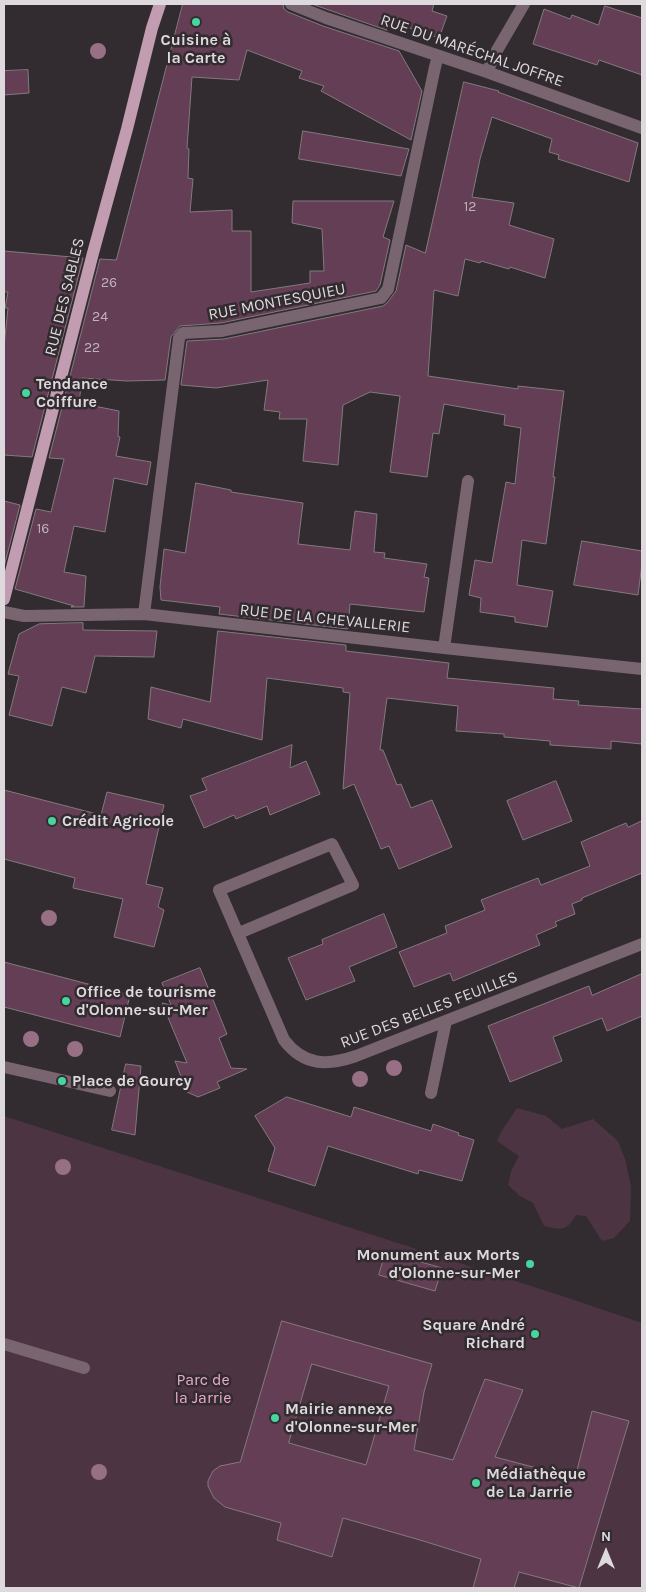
<!DOCTYPE html>
<html>
<head>
<meta charset="utf-8">
<style>
	body { margin:0 }
	#map { position:relative; width:646px; height:1592px; overflow:hidden; background:#322b2f; font-family:Karla,sans-serif }
	canvas { display:block }
	.frame { position:absolute; inset:0; border:5px solid #ded9dc; pointer-events:none }
	.north { position:absolute; left:581px; top:1527px; width:50px; height:50px; -webkit-text-stroke:4px #322b2f; paint-order:stroke; rotate:0deg; font-size:14px; font-weight:700; line-height:20px; text-align:center; color:#ded9dc }
	.north::after { content:''; display:block; margin:auto; width:18px; height:22px; background:#ded9dc; clip-path:polygon(50% 0,100% 100%,50% 72%,0 100%) }
</style>
</head>
<body>
<div id="map">
<canvas width="646" height="1592"></canvas>
<div class="frame"></div>
<div class="north">N</div>
</div>
<script>
const ctx = document.querySelector('canvas').getContext('2d');
ctx.lineJoin = 'round';
function fill(path, color) { ctx.fillStyle = color; ctx.fill(path, 'evenodd'); }
function strokePath(path, color, width, dash) { ctx.strokeStyle = color; ctx.lineWidth = width; ctx.lineCap = dash ? 'butt' : 'round'; ctx.setLineDash(dash || []); ctx.stroke(path); }
function write(font, color, halo, rows, align = 'center') {
  ctx.font = font + ' Karla,sans-serif'; ctx.lineWidth = 5; ctx.setLineDash([]); ctx.textBaseline = 'middle'; ctx.strokeStyle = halo; ctx.fillStyle = color; for (const [text, x, y, turn = 0] of rows) {
    ctx.save(); ctx.translate(x, y); ctx.rotate((+turn || 0) * Math.PI / 180); ctx.textAlign = isNaN(turn) ? turn : align; if (halo) ctx.strokeText(text, 0, 0); ctx.fillText(text, 0, 0); ctx.restore();
  }
}
const green = new Path2D(`
	M517,1108L546,1116L562,1129L593,1119L618,1141L625,1159L631,1186L630,1221L614,1238L602,1241L586,1216L576,1215C566,1232 562,1230 544,1226L533,1203L520,1196L508,1185L511,1171L519,1156L497,1141L501,1132Z
	M4,1116L562,1296L642,1323V1588H4Z`);
const building = new Path2D(`
	M183,4H283L284,9L288,12L323,26L399,51L422,91L411,140L321,91L324,86L299,78L302,71L247,50L239,80L192,77L187,148L189,149L188,178L193,179L190,212L232,210V231H251V292L310,283V271H324L322,229L292,223L293,201H394L383,237L390,240L380,285L376,291L221,323L180,326L171,337L165,380L127,381L82,378L79,403L119,411L118,436L120,437L116,456L151,462L147,485L114,478L105,532L74,526L64,572L86,576L84,607H71L74,606L15,589L36,509L51,512L64,459L49,458L100,259L116,260Z
	M312,4H434L432,11L447,16L439,38L380,18L387,30Z
	M605,6L642,18V75L599,60L597,65L533,44L544,9L570,19L572,15L598,25Z
	M28,70L29,93L4,95V71Z
	M464,82L499,91L498,92L638,143L629,182L558,159L559,155L549,152L552,139L492,117L480,159L472,197L514,203L509,225L554,239L545,278L510,267L509,269L481,261L480,263L465,259L458,296L434,290L428,376L518,389V386L564,391L553,477H555L546,544L522,540L517,585L553,591L547,627L515,622V617L480,612L481,598L469,595L475,560L492,563L506,482L515,484L521,428L504,425L505,415L444,404L439,434L433,433L427,477L390,472L400,396L370,392L343,405L338,465L303,461L307,419H279L280,412L264,410L268,380L216,388L181,385L187,341L224,339L383,306L387,303L396,291L406,245L425,253Z
	M303,131L409,149L401,176L299,159Z
	M4,251L83,258L32,457L4,455V346L8,308H5L8,292H4Z
	M196,483L231,490V492L303,503L298,544L350,550L355,511L377,514L374,552L385,553L384,558L427,564L424,577L429,578L424,612L350,604L348,629L219,614L220,607L161,600L160,587L164,549L185,553Z
	M4,501L20,505L4,567Z
	M582,541L642,551V564L638,595L574,585Z
	M83,623V630L157,631L154,657L95,656L86,693L62,687L52,726L9,715L19,676L8,674L19,634L39,624Z
	M218,631L346,645V651L449,663L447,678L554,688L553,699L579,701L578,705L642,709V744L611,741V749L550,745V741L504,737V734L456,731L458,706L387,698L380,750H383L397,785L401,784L411,808L432,800L452,847L399,869L389,846L381,849L354,784L343,789L350,693L343,692V688L267,678L262,740L183,719L181,728L148,719L151,687L210,702Z
	M292,745L290,768L306,761L320,794L270,815L267,806L236,819L234,815L204,828L190,796L207,790L202,779Z
	M556,781L572,821L523,840L507,801Z
	M4,790L101,815L107,792L164,805L146,884L163,888L158,907L164,910L154,947L114,937L123,899L73,888L75,878L4,859Z
	M642,821V873L582,898V900L572,904L575,914L555,922L557,926L536,935L540,945L453,981L450,973L414,987L399,952L447,933L445,926L485,910L481,900L538,878L541,885L590,866L581,842L626,823L628,827Z
	M384,914L397,947L349,967L355,981L306,1000L288,958L323,944L322,940Z
	M4,962L130,995L120,1037L4,1007Z
	M200,968L227,1034L219,1038L231,1068L247,1069L217,1082L220,1088L198,1097L187,1092L175,1061L187,1063L162,1003L171,1005L162,983Z
	M642,974V1016L607,1031L602,1018L553,1037L562,1061L510,1082L488,1026L589,986L592,995Z
	M126,1064L141,1066L135,1135L112,1130Z
	M287,1097L351,1117L354,1107L431,1131L433,1124L459,1133L458,1135L474,1140L462,1181L419,1170L418,1174L328,1146L315,1186L268,1171L275,1148L255,1116Z
	M386,1252L442,1268L435,1291L379,1275Z
	M282,1321L432,1364L424,1392L414,1450L453,1460L485,1379L523,1390L495,1457L575,1478L592,1411L629,1421L579,1588L519,1572L514,1588H473L481,1559L420,1540L343,1518L332,1557L277,1540L281,1523L225,1507L214,1498L208,1486V1481L213,1471L220,1466L240,1462ZM312,1364L389,1386L366,1465L289,1443Z`);
const minor = new Path2D(`
	M291,4L326,18L487,72L642,128
	M487,72L496,52L524,4
	M4,612L24,616L144,614L444,648L642,669
	M144,614L179,338L183,333L222,331L381,298L388,289L435,67L438,56
	M444,648L468,481
	M239,933L353,885L332,844L219,890L284,1040C304,1066 327,1066 356,1056L642,944
	M4,1067L110,1091
	M431,1093L446,1021
	M4,1344L84,1368`);
const major = new Path2D(`
	M4,599L93,253L127,129L152,28L160,4`);
const trees = [
	[98,51],
	[49,918],
	[31,1039],
	[75,1049],
	[394,1068],
	[360,1079],
	[63,1167],
	[99,1472]
];
const markers = [
	[196,22,5,"#47d49e"],
	[26,393,5,"#47d49e"],
	[52,821,5,"#47d49e"],
	[66,1001,5,"#47d49e"],
	[62,1081,5,"#47d49e"],
	[530,1264,5,"#47d49e"],
	[535,1334,5,"#47d49e"],
	[275,1418,5,"#47d49e"],
	[476,1483,5,"#47d49e"]
];
const numberNames = [
	["12",470,207],
	["26",109,283],
	["24",100,317],
	["22",92,348],
	["16",43,529]
];
const poiNames = [
	["Cuisine à",196,40,"center"],
	["la Carte",196,58,"center"],
	["Tendance",36,384],
	["Coiffure",36,402],
	["Crédit Agricole",62,821],
	["Office de tourisme",76,992],
	["d'Olonne-sur-Mer",76,1010],
	["Place de Gourcy",72,1081],
	["Monument aux Morts",520,1255,"right"],
	["d'Olonne-sur-Mer",520,1273,"right"],
	["Square André",525,1325,"right"],
	["Richard",525,1343,"right"],
	["Mairie annexe",285,1409],
	["d'Olonne-sur-Mer",285,1427],
	["Médiathèque",486,1474],
	["de La Jarrie",486,1492]
];
const streetNames = [
	["RUE DU MARÉCHAL JOFFRE",472,51,19],
	["RUE DES SABLES",65,297,-76],
	["RUE MONTESQUIEU",277,302,-11],
	["RUE DE LA CHEVALLERIE",325,619,6],
	["RUE DES BELLES FEUILLES",429,1010,-21]
];
const parkNames = [
	["Parc de",203,1380],
	["la Jarrie",203,1398]
];
fill(green, '#4d3443');
fill(building, '#643e55');
strokePath(building, '#827a7e', 1);
strokePath(minor, '#786570', 12);
strokePath(major, '#c29db2', 12);
ctx.fillStyle = '#977086';
for (const [x, y] of trees) { ctx.beginPath(); ctx.arc(x, y, 8, 0, 2 * Math.PI); ctx.fill(); }
for (const [x, y, r, color] of markers) { const dot = new Path2D(); dot.arc(x, y, r, 0, 2 * Math.PI); ctx.fillStyle = color; ctx.fill(dot); strokePath(dot, '#322b2f', 2); }
write('14px', '#c0b2ba', null, numberNames);
write('bold 16px', '#ded9dc', '#322b2f', poiNames, 'left');
write('16px', '#ded9dc', '#322b2f', streetNames);
write('16px', '#eaa8ce', '#322b2f', parkNames);
</script>
</body>
</html>
